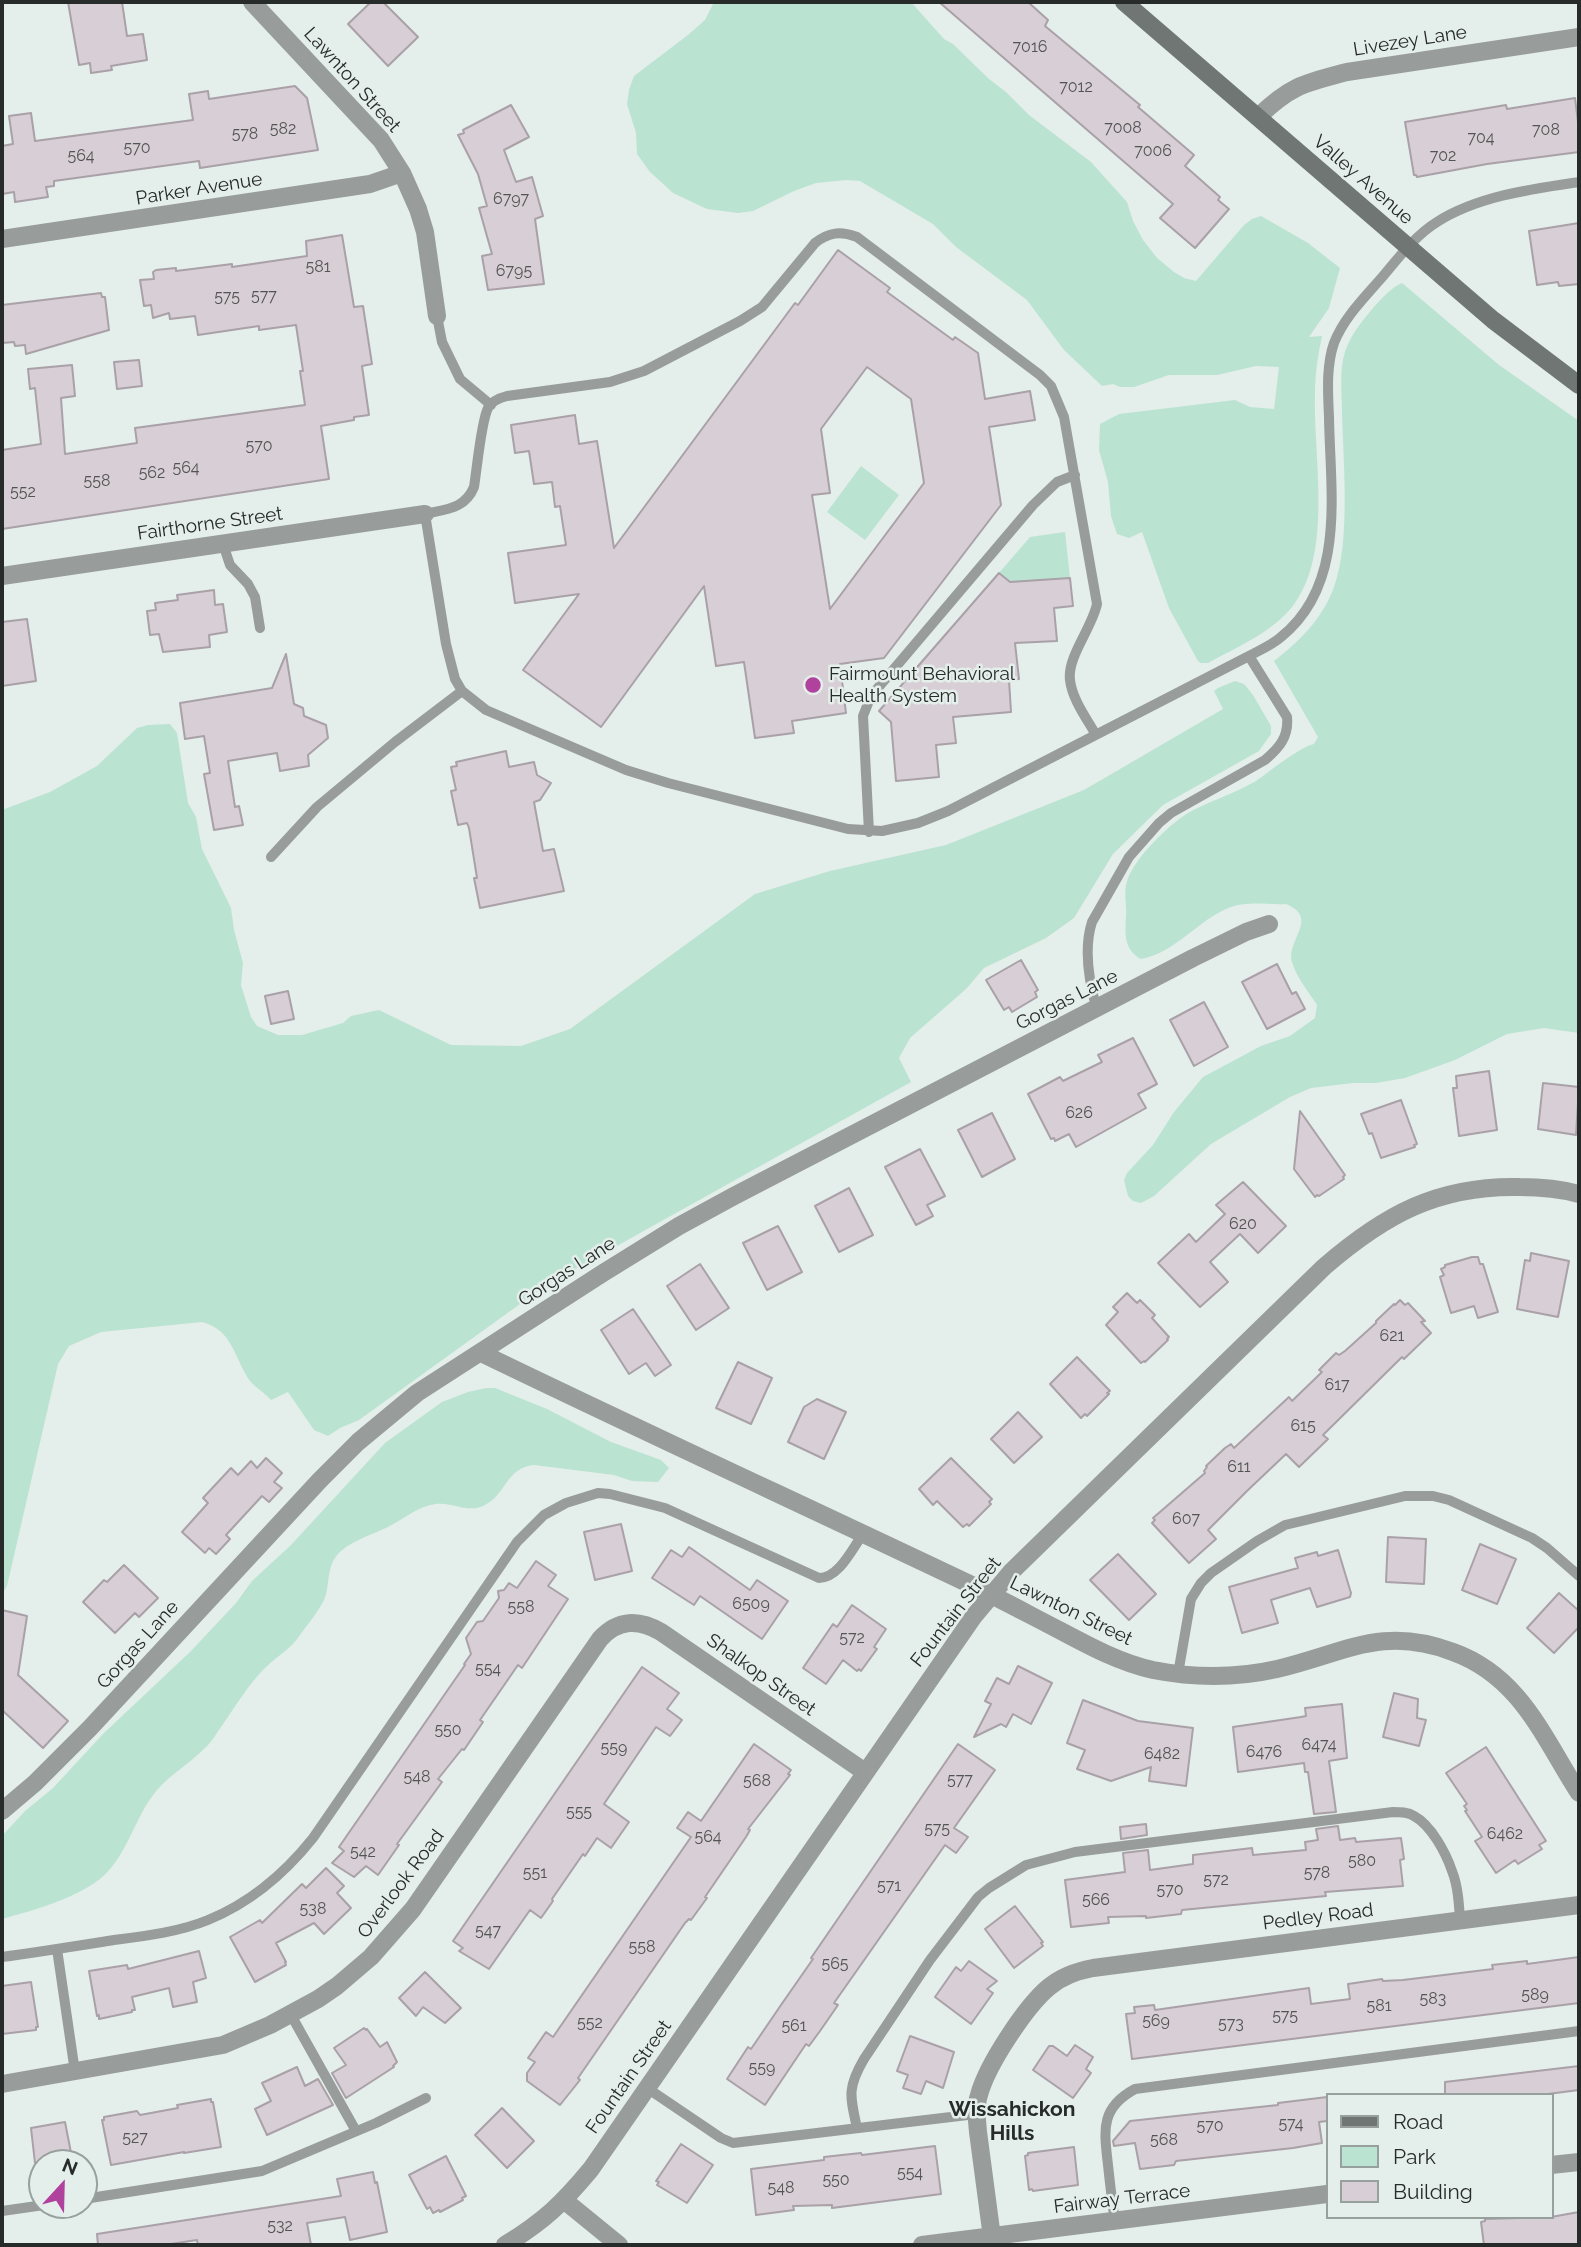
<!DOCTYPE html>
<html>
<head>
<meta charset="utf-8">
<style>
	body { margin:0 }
	#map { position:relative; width:1581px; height:2247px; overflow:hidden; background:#e4eeea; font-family:Raleway,sans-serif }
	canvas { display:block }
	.frame { position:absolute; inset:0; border:4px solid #272b29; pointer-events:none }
	.legend { position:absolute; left:1326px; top:2093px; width:228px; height:126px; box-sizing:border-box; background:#e4eeea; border:2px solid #98a09d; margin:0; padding:9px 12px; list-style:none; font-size:21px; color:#272b29 }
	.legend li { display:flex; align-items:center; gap:14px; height:35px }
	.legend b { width:35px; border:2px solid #98a09d }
	.north { position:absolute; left:28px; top:2149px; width:70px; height:70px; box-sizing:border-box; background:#e4eeea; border:2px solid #98a09d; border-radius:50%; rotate:22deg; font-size:19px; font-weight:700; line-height:28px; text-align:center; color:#272b29 }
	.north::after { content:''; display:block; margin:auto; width:24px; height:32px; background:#b0419d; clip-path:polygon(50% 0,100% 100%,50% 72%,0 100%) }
</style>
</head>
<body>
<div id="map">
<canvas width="1581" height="2247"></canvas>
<div class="frame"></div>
<ul class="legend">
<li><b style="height:9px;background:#707674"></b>Road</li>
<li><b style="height:19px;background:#bbe3d2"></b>Park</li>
<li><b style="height:19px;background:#d7cfd5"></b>Building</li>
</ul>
<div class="north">N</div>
</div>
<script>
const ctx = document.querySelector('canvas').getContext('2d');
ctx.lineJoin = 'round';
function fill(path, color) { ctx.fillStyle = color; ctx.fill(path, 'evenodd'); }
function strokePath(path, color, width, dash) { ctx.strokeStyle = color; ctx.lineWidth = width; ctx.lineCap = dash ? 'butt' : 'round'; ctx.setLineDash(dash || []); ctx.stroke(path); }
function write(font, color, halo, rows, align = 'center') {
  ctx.font = font + ' Raleway,sans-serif'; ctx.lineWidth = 5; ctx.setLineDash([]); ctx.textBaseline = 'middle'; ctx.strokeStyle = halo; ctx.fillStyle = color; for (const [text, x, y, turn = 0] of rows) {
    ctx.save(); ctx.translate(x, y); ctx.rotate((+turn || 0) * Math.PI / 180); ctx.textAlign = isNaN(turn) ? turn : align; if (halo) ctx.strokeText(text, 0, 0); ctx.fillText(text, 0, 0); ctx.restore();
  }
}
const green = new Path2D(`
	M714,2H911L944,39L953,44L989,79L1006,92L1029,115L1091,162L1127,202L1133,221L1143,240L1157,258L1174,272L1184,278L1196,281L1244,225L1252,219L1261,216L1308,243L1340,268L1329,308L1309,337L1322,336C1318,355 1315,374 1315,394C1313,458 1334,554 1292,607C1271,633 1237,647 1208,663H1201L1198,661L1169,608L1142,532L1129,538L1117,534L1111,516L1108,482L1099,450L1100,424L1119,414L1235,400L1250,407L1274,409L1279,367L1256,366L1217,375H1169L1134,387H1120L1113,384L1102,386L1064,350L1027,300L956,247L933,224L860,181L846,180L816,183L794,191L753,211L738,213L707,209L673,193L650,172L637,154L636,133L627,104L629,90L634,76L688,35L705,20Z
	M1402,283L1499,365L1579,421V1033L1544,1028L1507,1034L1455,1060L1405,1078L1376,1083H1353L1311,1088L1290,1097L1211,1144L1154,1196L1141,1203L1133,1201L1128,1196L1124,1180L1127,1173L1153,1145L1174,1112L1203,1077L1261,1046L1290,1036L1315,1018L1317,1005C1309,992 1296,977 1292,962C1286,940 1320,918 1286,904C1269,905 1247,901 1231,907C1198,919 1176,953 1141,959C1124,950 1125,934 1126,917C1127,907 1124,895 1126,885C1131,861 1167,826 1188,813C1209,801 1234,794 1256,781C1269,772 1301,746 1314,744L1318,737L1274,661C1300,641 1323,618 1334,587C1351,540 1343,461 1342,411C1342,392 1339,370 1345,352C1351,334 1362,321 1374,307C1382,298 1391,288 1402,283Z
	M861,466L899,495L865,540L827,512Z
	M1065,532L1070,578L1010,582L999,573L1030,537Z
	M1235,681L1244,684L1253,695L1271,726V734L1259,751L1163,805L1113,854L1074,918L1046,938L984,968L966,989L910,1038L899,1058L911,1082L545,1286L359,1420L340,1428L328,1436L314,1430L288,1392L271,1400C265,1393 256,1388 250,1381C234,1358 233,1330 202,1322L101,1332L69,1346L58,1364L7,1586L2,1594V810L50,792L97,766L137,728L148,725L170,724L177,733L188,803L196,817L202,849L231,908L234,930L243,963L241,985L251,1017L257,1026L278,1035H302L343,1023L351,1016L379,1010L451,1045L521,1046L570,1029L755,894L830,871L946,845L1084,790L1223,709L1214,691L1218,688Z
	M486,1388H495L547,1409L611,1442L661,1460L669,1468L658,1482L632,1481L614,1475L534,1465C505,1468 507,1495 483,1506C468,1513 452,1502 436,1504C418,1506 404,1519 388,1527C373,1534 354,1540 341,1551C325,1565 331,1584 324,1600C318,1612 308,1624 300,1635C291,1649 277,1656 265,1668C248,1685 235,1707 221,1727C216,1734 211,1743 205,1748C190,1763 171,1774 157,1790C134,1817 128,1856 100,1879C72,1900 34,1910 2,1919V1836L25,1811L53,1788L103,1734L191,1651L236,1603L252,1581L291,1545L385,1443L442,1402L468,1392Z`);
const building = new Path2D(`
	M68,2H122L127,36L143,34L147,60L111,66L112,70L91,73L90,63L79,65Z
	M371,2H383L418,37L388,66L348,24Z
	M939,2H1028L1048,20L1045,26L1140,105L1138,107L1194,155L1185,166L1220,197L1218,200L1229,209L1195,248L1160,218L1173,204Z
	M295,86L307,98L318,150L200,168L199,161L54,181V186L46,187L48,197L15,202L14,192L2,194V146L13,144L9,116L31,113L35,141L193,120L189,94L208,91L209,99Z
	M1575,98L1579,130V152L1487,164L1417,177L1416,175H1414L1405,122L1506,105L1507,109Z
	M511,105L529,137L504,150L516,182L532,177L543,216L535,219L544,284L488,290L482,256L492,254L479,208L487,206L478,174L458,135L464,133L463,130Z
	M1579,223V284L1559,286L1558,282L1537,285L1529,231Z
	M342,235L354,307L363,306L372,364L362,366L369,415L354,417V420L321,426L329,479L2,529V450L41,444L35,388L30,389L28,369L72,365L75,396L61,398L65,454L137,443L135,428L305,405L300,371H303L296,325L259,330V326L198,335L195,316L170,319L169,313L153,318L151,305L144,306L140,280L154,279L153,272L156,270L176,268V271L232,264V267L307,256L306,241Z
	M838,250L890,288L887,292L953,340L955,337L978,353L985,399L1030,391L1035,420L989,427L1001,505L884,658L840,664L846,713L792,721L794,733L755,738L744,662L716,666L704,586L601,727L523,670L579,594L515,603L508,553L566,545L560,506L555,507L552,482L534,484L529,451L515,453L511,425L575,415L579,444L597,441L614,548L795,303L798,305ZM867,367L911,399L924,483L830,609L812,495L830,493L821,429Z
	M101,293L102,297H105L109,330L26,354L25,345L15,346L14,342L2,343V305Z
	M139,360L142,386L117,389L114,362Z
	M999,573L1010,582L1070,578L1073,606L1054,608L1057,641L1015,643L1019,679L1009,680L1011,712L953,717L956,743L936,745L939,777L896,781L891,722L879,711Z
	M214,590L215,605L223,604L227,632L209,635L210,647L163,652L159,634L150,635L147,611L156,610L155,603L178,600L177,595Z
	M27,619L36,681L2,686V622Z
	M286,654L294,704L303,708L304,716L326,725L328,738L308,755L309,766L280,771L277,753L228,761L235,807L239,806L243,825L214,830L204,774L210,773L204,736L185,739L180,703L272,688Z
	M506,751L509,767L534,762L537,775L551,783L540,800L534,802L543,851L554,849L564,891L480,908L474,878H477L469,828L467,823L458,825L451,791L456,790L451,767L457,766L456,762Z
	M1021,960L1038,990L1035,992L1037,997L1012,1012L1009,1007L1004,1010L986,980Z
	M1277,964L1292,994L1296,992L1305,1009L1267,1029L1242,982Z
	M288,991L294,1019L271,1024L265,996Z
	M1204,1002L1228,1047L1194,1066L1170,1020Z
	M1133,1038L1157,1084L1138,1094L1146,1108L1076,1147L1069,1134L1055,1141L1054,1138L1051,1139L1028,1094L1060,1077L1063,1081L1102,1062L1098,1055Z
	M1489,1071L1497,1130L1459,1136L1453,1088H1457L1456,1076Z
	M1543,1083L1579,1087L1576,1135L1538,1129Z
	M1401,1100L1417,1144L1414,1145L1415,1147L1381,1158L1372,1133L1369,1134L1361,1114Z
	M1300,1111L1345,1175L1343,1177L1344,1179L1319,1196L1317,1195L1315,1197L1294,1169Z
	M992,1113L1015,1159L982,1177L958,1130Z
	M920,1149L945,1196L927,1205L933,1216L916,1225L885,1167Z
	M1243,1182L1286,1226L1258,1253L1240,1234L1210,1262L1228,1282L1200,1307L1158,1263L1189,1234L1196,1242L1225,1214L1216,1205Z
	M849,1188L873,1235L839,1252L815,1206Z
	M778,1226L802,1272L767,1290L743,1243Z
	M1531,1253L1569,1261L1558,1317L1517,1309L1525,1260L1530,1261Z
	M1472,1257H1478L1480,1264H1483L1498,1312L1478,1318L1474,1306L1451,1313L1440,1277L1444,1275L1441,1269L1445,1267V1265Z
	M700,1264L729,1308L696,1330L667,1286Z
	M1127,1293L1137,1303L1140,1300L1155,1315L1152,1318L1169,1337L1167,1339L1168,1340L1145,1362L1144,1361L1141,1363L1106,1325L1118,1312L1113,1307Z
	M1400,1300L1405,1305L1408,1303L1425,1321L1421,1322L1431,1333L1404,1359L1402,1357L1323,1435L1328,1439L1299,1467L1286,1454L1248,1490L1208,1530L1216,1539L1189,1563L1152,1523L1155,1520L1153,1518L1205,1473L1204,1471L1207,1467L1206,1466L1225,1448L1231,1444L1234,1448L1289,1397L1292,1401L1322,1372L1319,1370L1336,1353L1339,1355L1345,1351L1376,1323V1321L1394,1304L1395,1305Z
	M633,1309L671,1365L655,1376L646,1363L629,1374L601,1330Z
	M1077,1357L1110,1391L1107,1393L1109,1394L1087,1416L1085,1414L1081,1418L1050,1384Z
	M738,1362L772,1378L751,1424L716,1408Z
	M817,1399L846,1412L824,1459L788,1442L804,1407Z
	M1018,1412L1042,1437L1014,1463L991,1439Z
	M266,1458L282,1473L274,1482L282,1488L269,1502L262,1496L226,1535L230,1539L216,1554L209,1548L205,1553L182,1532L208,1503L203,1498L231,1468L238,1475L251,1461L257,1468Z
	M951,1458L992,1499L989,1502L991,1504L969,1526L967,1524L963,1527L937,1501L933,1505L919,1489Z
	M621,1524L632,1571L595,1580L584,1532Z
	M1388,1537L1426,1539L1424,1584L1386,1582Z
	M1480,1544L1516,1559L1497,1604L1462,1590Z
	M689,1547L750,1590L757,1580L788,1601L762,1639L700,1596L694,1605L652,1578L671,1550L682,1557Z
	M1338,1550L1351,1593L1350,1597L1317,1607L1310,1588L1271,1600L1278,1623L1242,1633L1229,1587L1298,1568L1295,1558L1317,1552L1318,1556Z
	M1118,1554L1156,1594L1129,1620L1090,1580Z
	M536,1561L556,1575L548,1586L568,1599L522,1668L518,1665L480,1720L483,1722L464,1750L462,1749L438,1779L442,1782L397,1844L399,1845L378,1875L366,1866L354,1877L332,1863L344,1851L339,1847L465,1665L464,1664L471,1654L466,1638L477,1622L483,1621L499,1598L498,1591L504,1590L509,1583L517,1588Z
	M124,1565L158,1598L139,1617L135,1613L115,1633L83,1602L104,1580L107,1582Z
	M1559,1593L1579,1611V1627L1554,1653L1527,1628Z
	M852,1605L886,1629L874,1647L877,1649L861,1671L859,1669L857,1671L843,1660L826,1684L803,1668L833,1624L837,1627Z
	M2,1610L27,1616L18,1675L68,1721L43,1748L2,1710Z
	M1018,1666L1052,1683L1031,1724L1013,1714L1006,1727L1001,1724L974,1737L991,1704L985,1701L997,1678L1009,1684Z
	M642,1667L679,1693L667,1709L682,1720L670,1736L656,1727L604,1804L629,1822L611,1848L597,1838L585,1856L583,1854L552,1899L553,1901L541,1918L530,1910L489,1969L459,1951L463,1948L453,1941Z
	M1394,1693L1418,1699L1417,1718L1426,1720L1419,1746L1383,1737Z
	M1083,1700L1138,1721L1193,1728L1186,1786L1149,1781L1151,1767L1111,1781L1077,1769L1085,1750L1067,1743Z
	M1342,1704L1347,1758L1329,1761L1336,1812L1314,1814L1308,1772H1305L1304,1763L1238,1772L1233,1727L1301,1717L1306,1716L1305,1708Z
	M754,1744L791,1770L788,1774L790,1775L748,1829L750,1830L746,1837L705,1897L707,1898L691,1920L689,1919L685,1923L578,2078L580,2080L560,2105L527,2081V2073L535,2062L528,2058L546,2032L553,2037L691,1837L677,1828L688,1812L701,1821Z
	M958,1744L995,1770L954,1828L968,1837L956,1853L945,1845L834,2003L838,2005L820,2031L809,2046L806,2044L765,2105L727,2079L748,2047L751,2049L781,2005L813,1959L811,1958Z
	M1486,1747L1546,1841L1539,1845L1542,1849L1518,1864L1515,1860L1496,1873L1475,1841L1482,1837L1465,1811L1467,1810L1464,1806L1467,1804L1446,1773Z
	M1146,1824L1147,1835L1121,1839L1120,1827Z
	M1338,1826L1340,1840L1355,1838L1356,1842L1401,1838L1404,1859L1400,1860L1403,1886L1325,1892L1326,1896L1182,1910L1181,1914L1146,1918V1916L1108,1917L1109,1923L1071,1927L1065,1880L1125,1872L1123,1853L1148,1850L1150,1870L1193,1864V1855L1252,1848L1253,1855L1306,1850L1305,1842L1318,1840L1316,1829Z
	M326,1868L344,1886L337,1893L351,1908L324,1934L314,1923L276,1943L286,1962H285L286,1965L255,1982L230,1937L260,1920L262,1923L302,1884L306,1888Z
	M1015,1906L1043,1942L1041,1943L1043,1946L1014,1968L985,1929Z
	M199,1951L206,1978L193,1982L197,2002L173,2007L169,1988L132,1997L135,2010H132V2012L99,2019V2015L97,2016L89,1971L127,1965L128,1969Z
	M1579,1957V2003L1132,2059L1126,2014L1135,2013L1134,2007L1154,2005L1155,2010L1309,1988L1311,2004L1350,1999L1348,1984L1382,1979L1383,1981L1403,1980L1493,1969L1492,1965L1527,1961V1964Z
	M969,1961L997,1981L987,1989L993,1993L971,2024L935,1997L956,1967L961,1971Z
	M425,1972L461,2008L445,2023L423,2007L416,2016L399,1998Z
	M31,1982L38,2027H36V2030L2,2034V1986Z
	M364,2028L366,2030L367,2029L380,2047L387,2042L397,2062L393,2066L394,2067L346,2098L332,2073L346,2065L334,2048Z
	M910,2036L954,2052L943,2088L926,2081L921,2094L903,2088L908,2075L897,2071Z
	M1075,2045L1093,2057L1086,2069L1091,2073L1073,2098L1033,2070L1049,2046H1053L1067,2056Z
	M1579,2066V2090L1540,2095H1445V2082Z
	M297,2067L305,2086L318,2079L333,2105L267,2135L255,2109L271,2101L262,2083Z
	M1327,2097V2121L1319,2122L1322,2143L1293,2148L1176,2161L1174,2165L1140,2169L1135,2143L1114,2146L1113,2141L1130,2121L1278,2105V2103Z
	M211,2099V2102H213L221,2147L184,2153V2152L111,2165L102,2120H104V2117L137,2111L140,2115L178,2108L177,2105Z
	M502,2108L534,2141L507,2168L475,2135Z
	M65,2122L73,2163H35L31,2128Z
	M681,2144L713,2165L687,2203L657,2185L659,2182L656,2181Z
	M935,2146L941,2194L832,2208V2205L793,2206L794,2210L756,2215L751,2169L824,2160V2157L842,2155L861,2153L862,2155Z
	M1074,2147L1078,2185L1033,2191L1032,2189L1029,2190L1025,2156L1028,2155V2153Z
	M446,2156L466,2196L462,2198L463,2200L440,2212L439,2210L433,2213L430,2207L427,2209L409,2175Z
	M373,2172L375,2183L377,2182L387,2232L350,2240L345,2217L307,2223L311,2245H198L197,2240L164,2245H98L97,2234L341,2196L337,2179Z
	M1579,2212V2245H1484L1481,2222L1485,2221V2219L1551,2217Z`);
const lane = new Path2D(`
	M437,316L442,342L460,379L491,405
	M223,544L230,565L248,584L255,597L260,628
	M1096,735C1087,719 1072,699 1070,680C1067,657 1092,628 1097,604L1064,417L1051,386L1040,375L857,237C840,231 829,232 815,243L762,307L740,321L644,371L610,382L507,396C499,398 492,401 488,408C481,422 477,469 474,487C465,509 446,509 425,514L446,644L455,679L462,691L486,710L626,770L668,783L848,829L882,831L918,823L948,811L1249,656C1260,650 1272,645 1281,637C1347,584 1330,491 1329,417C1328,393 1326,366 1334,343C1344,317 1366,296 1384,275C1400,256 1416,235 1437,222C1478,196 1532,189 1579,182
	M869,832L863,716L871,696L1033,505L1057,482L1075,475
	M271,857L317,807L395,742L462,691
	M1097,1010C1089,982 1083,950 1092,922L1129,857L1159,823L1171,813L1265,760C1279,748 1289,737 1287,717L1249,656
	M1178,1674L1191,1599L1201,1583L1211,1573L1257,1541L1285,1525L1302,1521L1405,1496H1433L1449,1500L1532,1538L1547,1548L1579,1576
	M57,1949L75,2072
	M2,1957C39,1952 76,1946 114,1940C145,1936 179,1932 208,1920C250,1903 285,1873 313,1838L517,1542L544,1515L566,1503L598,1493L610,1494L665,1508L819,1578C839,1578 852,1549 863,1534
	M291,2015L356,2131
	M647,2088L721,2138L733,2143L976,2114
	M857,2128C850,2096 847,2088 864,2059L930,1960L978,1897L989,1888L1026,1865L1075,1852L1393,1812C1400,1812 1408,1812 1414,1816C1431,1825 1446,1853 1452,1871C1458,1886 1459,1904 1460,1920
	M84,2199L262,2171L376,2123L426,2098
	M2,2211L44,2205
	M1115,2221C1112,2202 1110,2184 1108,2165C1104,2130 1100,2108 1135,2089L1579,2031`);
const street = new Path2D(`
	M252,2L381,140L402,173L418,209L425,232L437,316
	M1258,117C1291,85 1305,83 1347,72L1579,37
	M2,239L370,184L402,173
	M2,576L425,514
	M481,1353C640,1430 801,1504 961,1580C995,1596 1028,1614 1061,1631C1091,1647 1121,1663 1153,1670C1194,1678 1237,1678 1277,1669C1345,1653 1382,1625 1453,1652C1520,1676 1543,1737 1579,1793
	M2,1811L35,1783L90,1728L320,1480L358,1442L417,1393L603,1273L679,1226L734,1196L1193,958L1246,932L1269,924
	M2,2084L223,2045L270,2025L318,1999L337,1986L371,1957L413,1909L600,1639C618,1619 639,1619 661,1632L865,1772
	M1551,2165L1579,2162
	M565,2201L619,2245
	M505,2245C544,2221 562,2204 591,2169L974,1616L1011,1572L1324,1267C1384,1215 1438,1185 1520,1187C1539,1187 1561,1189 1579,1194
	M922,2245L1327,2194
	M993,2245L978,2132C977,2120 975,2107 979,2095C987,2065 1026,2006 1049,1987C1062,1976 1077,1971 1093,1968L1579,1905`);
const secondary = new Path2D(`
	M1124,2L1493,320L1579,385`);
const markers = [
	[813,685,9,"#b0419d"]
];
const numberNames = [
	["7016",1030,47],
	["7012",1076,87],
	["7008",1123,128],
	["582",283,129],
	["708",1546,130],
	["578",245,134],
	["704",1481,138],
	["570",137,148],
	["7006",1153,151],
	["564",81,156],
	["702",1443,156],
	["6797",511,199],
	["581",318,267],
	["6795",514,271],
	["577",264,296],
	["575",227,297],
	["570",259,446],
	["564",186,468],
	["562",152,473],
	["558",97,481],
	["552",23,492],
	["626",1079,1113],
	["620",1243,1224],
	["621",1392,1336],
	["617",1337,1385],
	["615",1303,1426],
	["611",1239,1467],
	["607",1186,1519],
	["6509",751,1604],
	["558",521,1607],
	["572",852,1638],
	["554",488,1669],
	["550",448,1730],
	["6474",1319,1745],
	["559",614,1748],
	["6476",1264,1752],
	["6482",1162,1754],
	["548",417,1777],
	["577",960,1780],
	["568",757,1781],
	["555",579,1812],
	["575",937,1829],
	["6462",1505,1834],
	["564",708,1837],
	["542",363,1852],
	["580",1362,1861],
	["551",535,1873],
	["578",1317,1873],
	["572",1216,1880],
	["571",889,1886],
	["570",1170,1890],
	["566",1096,1900],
	["538",313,1909],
	["547",488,1931],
	["558",642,1947],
	["565",835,1964],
	["589",1535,1995],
	["583",1433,1999],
	["581",1379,2006],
	["575",1285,2016],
	["569",1156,2021],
	["552",590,2023],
	["573",1231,2024],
	["561",794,2026],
	["559",762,2068],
	["574",1291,2124],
	["570",1210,2126],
	["527",135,2138],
	["568",1164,2140],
	["554",910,2173],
	["550",836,2180],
	["548",781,2188],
	["532",280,2226]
];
const streetNames = [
	["Livezey Lane",1410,41,-9],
	["Lawnton Street",352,80,48],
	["Valley Avenue",1363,180,41],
	["Parker Avenue",199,189,-9],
	["Fairthorne Street",210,524,-8],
	["Gorgas Lane",1067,1000,-27],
	["Gorgas Lane",567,1272,-33],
	["Lawnton Street",1071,1611,26],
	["Fountain Street",956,1612,-52],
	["Gorgas Lane",138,1645,-48],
	["Shalkop Street",761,1675,35],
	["Overlook Road",401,1884,-53],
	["Pedley Road",1318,1917,-7],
	["Fountain Street",629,2077,-55],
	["Fairway Terrace",1122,2199,-7]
];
const poiNames = [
	["Fairmount Behavioral",829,674],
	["Health System",829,696]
];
const neighbourhoodNames = [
	["Wissahickon",1012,2110],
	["Hills",1012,2134]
];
fill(green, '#bbe3d2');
fill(building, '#d7cfd5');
strokePath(building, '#a9a1a7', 2);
strokePath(lane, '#989c9a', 10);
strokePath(street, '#989c9a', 18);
strokePath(secondary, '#707674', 18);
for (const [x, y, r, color] of markers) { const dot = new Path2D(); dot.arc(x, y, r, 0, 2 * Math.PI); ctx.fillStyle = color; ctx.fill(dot); strokePath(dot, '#e4eeea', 2.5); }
write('16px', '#535454', null, numberNames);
write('19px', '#272b29', '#e4eeea', streetNames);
write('19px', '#272b29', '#e4eeea', poiNames, 'left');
write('bold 21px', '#272b29', '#e4eeea', neighbourhoodNames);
</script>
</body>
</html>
